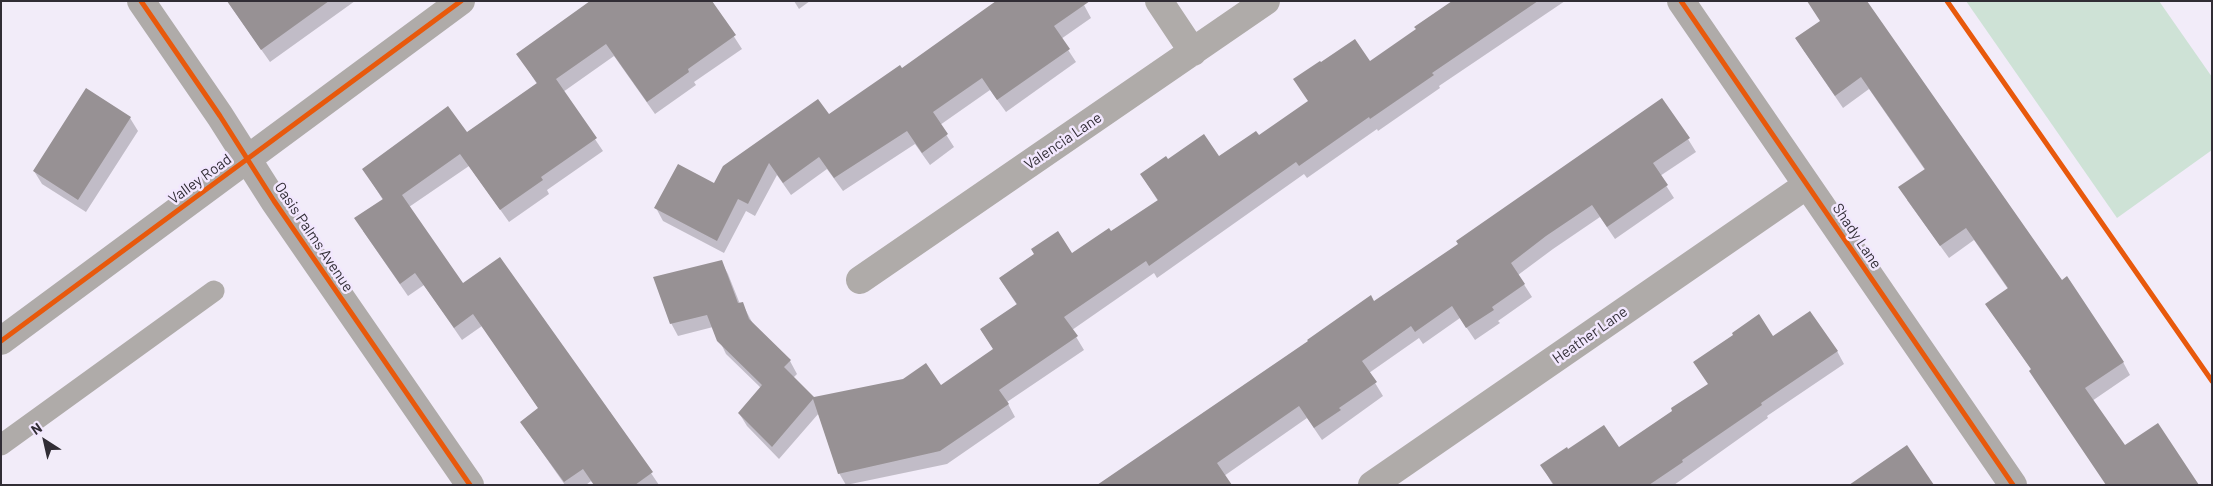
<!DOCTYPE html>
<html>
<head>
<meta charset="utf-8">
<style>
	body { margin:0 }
	#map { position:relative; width:2213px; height:486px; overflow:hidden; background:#f2ecf9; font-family:Barlow,sans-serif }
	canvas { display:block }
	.frame { position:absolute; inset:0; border:2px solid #312d35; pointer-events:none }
	.north { position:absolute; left:20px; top:416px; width:50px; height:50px; -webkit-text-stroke:4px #f2e7fe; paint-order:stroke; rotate:325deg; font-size:14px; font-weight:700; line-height:20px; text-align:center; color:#312d35 }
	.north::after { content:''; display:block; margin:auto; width:18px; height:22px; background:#312d35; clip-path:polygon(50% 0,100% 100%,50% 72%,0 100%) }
</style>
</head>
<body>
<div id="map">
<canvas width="2213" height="486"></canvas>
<div class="frame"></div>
<div class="north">N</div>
</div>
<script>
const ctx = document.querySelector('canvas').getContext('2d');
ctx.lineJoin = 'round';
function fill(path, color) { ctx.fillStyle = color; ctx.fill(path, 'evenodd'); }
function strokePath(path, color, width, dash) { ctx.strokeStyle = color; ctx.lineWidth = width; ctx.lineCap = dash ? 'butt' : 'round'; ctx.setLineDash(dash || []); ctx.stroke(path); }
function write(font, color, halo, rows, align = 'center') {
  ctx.font = font + ' Barlow,sans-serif'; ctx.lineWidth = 5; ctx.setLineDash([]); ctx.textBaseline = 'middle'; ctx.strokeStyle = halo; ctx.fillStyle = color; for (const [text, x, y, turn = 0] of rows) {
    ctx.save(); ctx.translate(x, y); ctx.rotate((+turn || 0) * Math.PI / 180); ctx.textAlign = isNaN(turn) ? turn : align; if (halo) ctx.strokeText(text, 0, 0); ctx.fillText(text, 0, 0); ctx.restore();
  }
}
const green = new Path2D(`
	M1966,1H2159L2212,77V150L2117,218Z`);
const shadow = new Path2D(`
	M227,1H355L270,62Z
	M711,1L742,49L694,82L696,85L655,114L614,56L563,92L603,151L547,190L549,194L509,222L469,166L409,207L463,284L610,412L659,485H594L591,481L586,485H565L521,422L539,409L482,326L462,340L424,285L408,296L363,231L383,200L364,170L466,134L537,84L518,54Z
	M794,1H810L799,9Z
	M1451,1H1565L1439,86L1440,88L1378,131L1377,129L1307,178L1304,174L1157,278L1154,273L1072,330L1084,350L1007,402L1015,417L947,464L846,485L839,473L819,413L779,459L747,426L739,413L761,388L726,354L713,327L678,336L671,323L721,261L728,274L740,304L742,303L753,324L790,361L797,374L793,378L814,399L941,386L994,350L981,330L1017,305L1000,279L1072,255L1111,233L1158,201L1141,174L1168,160L1219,158L1258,137L1418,30L1452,3Z
	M1084,5L1091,18L1061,39L1076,62L1006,112L990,90L940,125L954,147L930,165L915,144L843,191L827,169L791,195L777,175L755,216L746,211L724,253L663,221L656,208L715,185L902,70Z
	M1821,22L2062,282L2123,362L2130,375L2092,401L2111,485L1986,304L2008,289L1974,240L1949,258L1907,200L1925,170L1869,89L1843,108L1804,51L1796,38Z
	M86,90L130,118L138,131L86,212L42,184L34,171Z
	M1688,139L1696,152L1660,176L1674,198L1615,239L1600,217L1553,249L1518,275L1532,297L1498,321L1500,323L1475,340L1460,318L1423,344L1419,338L1369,373L1383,396L1322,440L1307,418L1224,476L1099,485L1374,303Z
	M1773,338L1837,351L1844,364L1767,416L1768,418L1674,485H1553L1549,478L1542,465L1568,451L1618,449L1674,411Z`);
const building = new Path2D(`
	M227,1H329L261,50Z
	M590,1H712L736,35L688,69L689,72L647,102L606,44L556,79L597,138L541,177L543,180L500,210L460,154L402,195L463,283L500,257L653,472L635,485H594L583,469L564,482L520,422L538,408L473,314L454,328L415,273L400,284L354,218L383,199L362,169L448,106L467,132L537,83L516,54Z
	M996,1H1090L1054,26L1070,49L997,100L982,78L933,112L948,134L922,153L907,131L834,178L819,157L783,183L769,163L748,204L738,199L717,241L654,208L678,164L714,183L723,166L818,99L829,114L900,65L902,68Z
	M1452,1H1538L1432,73L1434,75L1370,119L1369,117L1299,166L1296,162L1149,266L1146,261L1064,317L1078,336L999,390L1009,404L940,451L838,474L813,399L772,447L738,413L762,385L717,341L707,315L670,324L653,277L722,260L738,303L743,302L749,319L791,360L784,367L814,397L903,379L926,363L941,385L993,349L980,329L1017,304L999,278L1034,254L1031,249L1058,231L1072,253L1109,228L1111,231L1158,200L1140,174L1166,156L1168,159L1204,134L1219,156L1256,131L1259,135L1308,101L1293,79L1320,61L1321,62L1355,39L1370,61L1416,29L1414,27Z
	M1807,1H1867L2062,280L2067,276L2124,362L2085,388L2125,445L2158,423L2199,485H2106L2029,371L2031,369L1985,304L2008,288L1966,228L1940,246L1898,187L1925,169L1861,77L1835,96L1795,38L1820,21Z
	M86,88L131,117L78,200L33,171Z
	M1662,98L1690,138L1653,163L1668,185L1607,227L1592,205L1546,236L1511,263L1525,284L1492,307L1494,310L1466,328L1452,306L1415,332L1411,326L1362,361L1377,382L1339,408L1341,410L1314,428L1299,406L1217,463L1232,485H1097L1308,341L1307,340L1371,295L1374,301L1458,244L1456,241Z
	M1810,311L1838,351L1761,403L1762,405L1682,460L1683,462L1649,485H1554L1540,465L1567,447L1568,449L1604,425L1619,447L1672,411L1671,408L1708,384L1693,362L1733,335L1732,333L1759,314L1773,336Z
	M1907,445L1934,485H1849Z`);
const lane = new Path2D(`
	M1,445L214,291`);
const street = new Path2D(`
	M141,1L220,116L274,201L470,485
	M1159,1L1193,52
	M1681,1L2013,485
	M860,280L1266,1
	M1,341L461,1
	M1372,485L1807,185`);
const cycleway = new Path2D(`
	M141,1L220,116L274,201L470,485
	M1681,1L2013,485
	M1947,1L2212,381
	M1,341L461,1`);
const streetNames = [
	["Valencia Lane",1063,141,-34],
	["Valley Road",200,179,-36],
	["Shady Lane",1857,236,56],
	["Oasis Palms Avenue",314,237,56],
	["Heather Lane",1590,335,-35]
];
fill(green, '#cee2d6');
fill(shadow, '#0003');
fill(building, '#979194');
strokePath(lane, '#afaba9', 21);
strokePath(street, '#afaba9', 28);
strokePath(cycleway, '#e8590c', 5);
write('15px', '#312d35', '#f2e7fe', streetNames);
</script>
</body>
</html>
